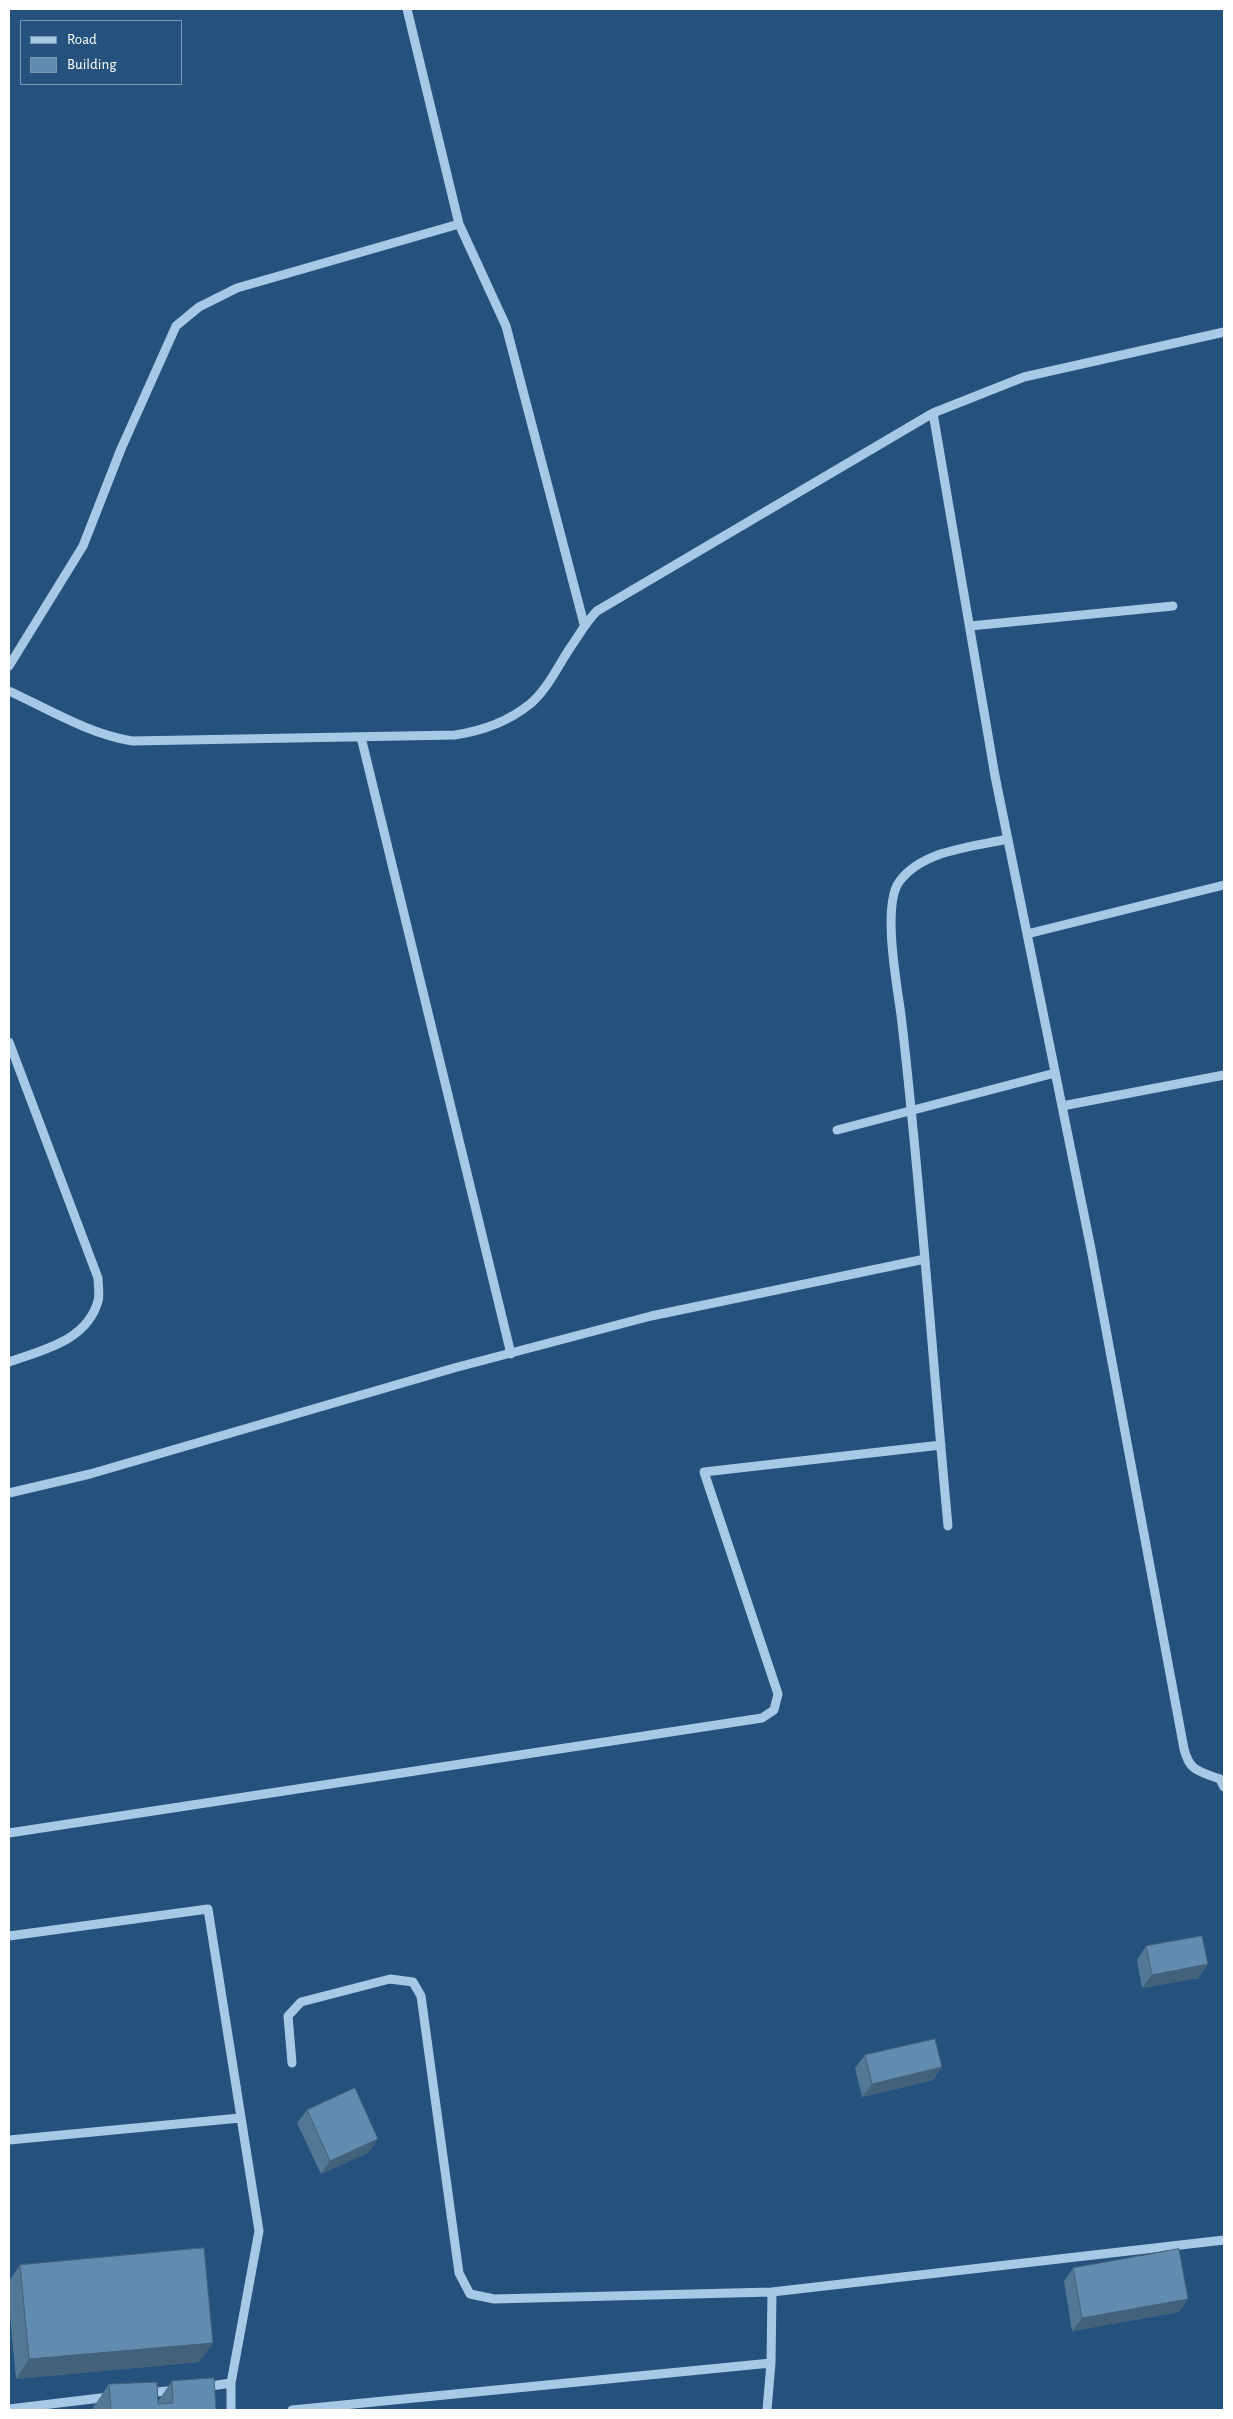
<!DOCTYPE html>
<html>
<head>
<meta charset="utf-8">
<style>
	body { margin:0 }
	#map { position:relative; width:1233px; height:2419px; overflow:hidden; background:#24527c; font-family:"Alegreya Sans",sans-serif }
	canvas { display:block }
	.frame { position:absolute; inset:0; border:10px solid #fff; pointer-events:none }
	.legend { position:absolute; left:20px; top:20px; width:162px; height:65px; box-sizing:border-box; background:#24527c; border:1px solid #7c97b0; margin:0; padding:6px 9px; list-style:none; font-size:15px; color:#fff }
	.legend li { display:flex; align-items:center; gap:10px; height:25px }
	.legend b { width:25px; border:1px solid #7c97b0 }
</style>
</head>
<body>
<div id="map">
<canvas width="1233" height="2419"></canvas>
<div class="frame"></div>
<ul class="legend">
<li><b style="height:6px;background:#a8c9e5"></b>Road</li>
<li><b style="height:14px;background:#618baf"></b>Building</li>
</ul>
</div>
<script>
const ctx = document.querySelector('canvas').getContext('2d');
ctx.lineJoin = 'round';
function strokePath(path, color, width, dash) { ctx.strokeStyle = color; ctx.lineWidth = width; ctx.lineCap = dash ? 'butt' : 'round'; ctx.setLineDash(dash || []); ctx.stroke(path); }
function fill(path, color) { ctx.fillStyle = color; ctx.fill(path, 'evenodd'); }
const minor = new Path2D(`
	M407,9L459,224L506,326L584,624
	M933,413L995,776L1091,1249L1184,1749C1190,1772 1199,1771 1220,1779L1224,1787
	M970,626L1173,606
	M9,666L83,546L121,449L176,326L199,307L237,288L459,224
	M9,691C48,709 89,734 132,741L455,735C481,731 509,721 530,704C547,690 558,666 570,648C580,634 585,623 597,611L933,413L1024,377L1224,332
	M361,737L511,1354
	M1027,934L1224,885
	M9,1042L98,1278C98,1285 100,1295 98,1301C87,1341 42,1350 9,1362
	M1062,1106L1224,1075
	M837,1130L1055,1073
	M9,1493L90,1474L454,1368L651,1316L925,1259
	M948,1526C932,1356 921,1185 901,1015C897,985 882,906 899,882C922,850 972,847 1008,839
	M9,1833L762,1718L774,1710L778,1694L704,1472L941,1445
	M9,1936L208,1909L259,2231L231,2383L204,2387
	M292,2063L288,2016L301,2002L390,1979L413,1982L421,1996L459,2273L470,2294L494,2299L772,2292
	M9,2140L240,2118
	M231,2383V2410
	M147,2393L177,2390
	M9,2409L109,2397
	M292,2410L771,2363
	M767,2410L771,2363L772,2292L1224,2240`);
const wall = new Path2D(`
	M1146,1946L1208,1964L1198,1978L1142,1988L1137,1960Z
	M865,2055L942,2067L933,2080L862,2097L855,2068Z
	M307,2110L369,2152L321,2174L297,2123Z
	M20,2265L199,2362L16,2379L9,2305V2281Z
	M1073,2268L1179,2312L1072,2331L1064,2281Z
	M172,2381L216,2410H92V2409L109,2384L158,2401Z`);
const shadedWall = new Path2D(`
	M1208,1964L1198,1978L1142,1988L1152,1975Z
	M942,2067L933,2080L862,2097L872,2084Z
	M378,2139L369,2152L321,2174L330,2161Z
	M1188,2299L1179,2312L1072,2331L1082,2318Z
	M213,2343L199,2362L16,2379L29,2359Z`);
const building = new Path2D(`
	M1202,1936L1208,1964L1152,1975L1146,1946Z
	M935,2039L942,2067L872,2084L865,2055Z
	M355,2088L378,2139L330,2161L307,2110Z
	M204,2248L213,2343L29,2359L20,2265Z
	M1179,2249L1188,2299L1082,2318L1073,2268Z
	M214,2378L216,2410H111L109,2384L157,2382L158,2404L173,2403L172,2381Z`);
strokePath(minor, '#a8c9e5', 9);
fill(wall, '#537896');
fill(shadedWall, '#44617a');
fill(building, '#618baf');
strokePath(building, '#44617a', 1);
</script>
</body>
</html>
